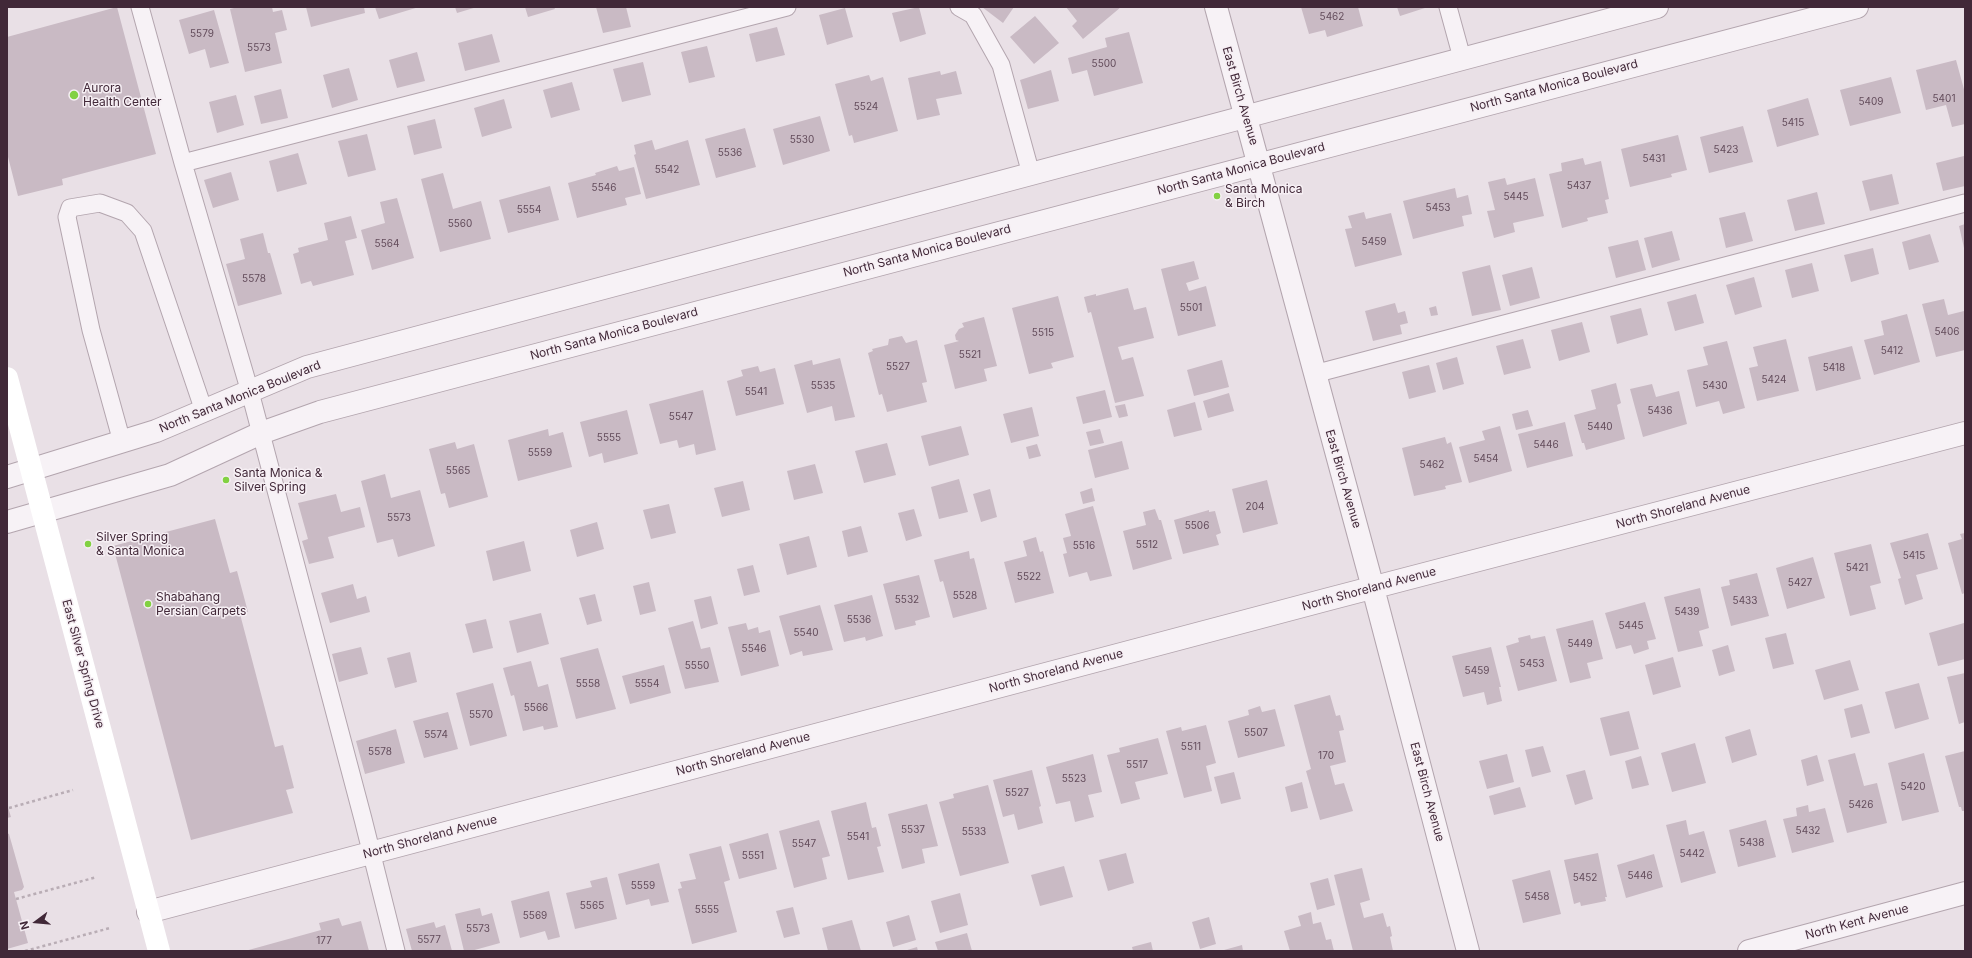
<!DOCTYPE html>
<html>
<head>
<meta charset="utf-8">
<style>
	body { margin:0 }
	#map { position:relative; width:1972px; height:958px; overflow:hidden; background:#e9e0e6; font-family:Inter,sans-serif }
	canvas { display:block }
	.frame { position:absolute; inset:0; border:8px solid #412838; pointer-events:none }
	.north { position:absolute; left:16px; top:902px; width:40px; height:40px; -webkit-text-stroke:3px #f6eff4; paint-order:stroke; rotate:254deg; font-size:11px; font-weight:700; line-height:16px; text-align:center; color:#412838 }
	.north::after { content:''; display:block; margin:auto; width:14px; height:18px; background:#412838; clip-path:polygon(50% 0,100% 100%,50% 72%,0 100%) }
</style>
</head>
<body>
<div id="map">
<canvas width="1972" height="958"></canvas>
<div class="frame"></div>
<div class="north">N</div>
</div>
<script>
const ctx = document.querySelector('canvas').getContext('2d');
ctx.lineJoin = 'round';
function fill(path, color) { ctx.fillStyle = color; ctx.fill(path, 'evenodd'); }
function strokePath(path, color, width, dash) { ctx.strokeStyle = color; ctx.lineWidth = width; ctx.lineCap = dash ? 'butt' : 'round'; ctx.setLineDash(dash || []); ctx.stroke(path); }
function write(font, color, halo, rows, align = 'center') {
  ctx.font = font + ' Inter,sans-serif'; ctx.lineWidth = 3; ctx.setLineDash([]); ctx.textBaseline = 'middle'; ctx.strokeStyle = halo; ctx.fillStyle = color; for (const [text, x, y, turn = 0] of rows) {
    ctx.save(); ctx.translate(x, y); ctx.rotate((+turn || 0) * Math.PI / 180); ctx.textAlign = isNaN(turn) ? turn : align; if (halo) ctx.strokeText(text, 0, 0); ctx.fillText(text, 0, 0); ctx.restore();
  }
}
const building = new Path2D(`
	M117,7L156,154L62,179L63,185L18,196L7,153V37Z
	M238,7H272L273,12L282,10L287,30L275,33L282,63L245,72L230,9Z
	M306,7H364L365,13L311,27Z
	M375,7H419L379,19Z
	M455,7H477L457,13Z
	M525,7H554L555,9L528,17Z
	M596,7H626L631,27L603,33Z
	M919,7L926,34L900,42L892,13Z
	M982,7H1014L1003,23Z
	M1066,7H1121L1083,39L1072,26L1077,21Z
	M1301,7H1358L1363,26L1327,37L1325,30L1309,34Z
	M1397,7H1428L1400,16Z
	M845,8L853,37L827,45L819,15Z
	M214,10L229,63L210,68L205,49L189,54L179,20Z
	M1035,16L1059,43L1034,64L1010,37Z
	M777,27L785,55L756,62L749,34Z
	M1129,32L1143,83L1094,96L1087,70L1072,74L1068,58L1107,47L1105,38Z
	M492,34L500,62L465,71L458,43Z
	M707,46L715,77L689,83L681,52Z
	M417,52L425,81L397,88L389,60Z
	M1956,60L1965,93V124L1952,127L1946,105L1926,110L1916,70Z
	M643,62L651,95L622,102L613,69Z
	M349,68L358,100L332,108L323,75Z
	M1051,70L1059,101L1028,109L1020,80Z
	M940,71L941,75L956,71L962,94L936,99L940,115L917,120L908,78Z
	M869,75L871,81L883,77L898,131L854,143L852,135L849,136L835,84Z
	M1891,77L1901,113L1850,126L1840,90Z
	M572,82L580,110L551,118L543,90Z
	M281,89L288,118L261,124L254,96Z
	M236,95L244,125L217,133L209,102Z
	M1808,98L1819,135L1777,147L1767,110Z
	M504,99L512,128L482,137L474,108Z
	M820,116L830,151L783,165L773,129Z
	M435,119L442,148L414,155L407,126Z
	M1743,126L1753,162L1709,173L1700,137Z
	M745,128L756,167L716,178L705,139Z
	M367,134L376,170L348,177L338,141Z
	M1678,135L1687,170L1671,174L1672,177L1630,187L1621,149Z
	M652,140L655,150L688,140L700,185L646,199L634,155L636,154L634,145Z
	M298,153L307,184L277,192L269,161Z
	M1964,156L1965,186L1943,191L1936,163Z
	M1583,158L1585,165L1601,161L1609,199L1605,200L1608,213L1587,218L1588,221L1562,228L1549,174L1562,171L1561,163Z
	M617,166L619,171L634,167L641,194L625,198L627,205L577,218L568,183L596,175L595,173Z
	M231,172L239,200L213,208L204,180Z
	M443,173L453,209L481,201L491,239L440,252L421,179Z
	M1892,174L1899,204L1870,211L1862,181Z
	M1505,178L1507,185L1535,178L1544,216L1513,223L1515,232L1494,238L1487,211L1495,210L1488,182Z
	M550,186L559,220L508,233L499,200Z
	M1455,188L1457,198L1468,195L1472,214L1462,216L1464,226L1413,239L1403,201Z
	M1817,192L1825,224L1795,231L1787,200Z
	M397,198L414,258L372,270L361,230L385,223L380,202Z
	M1364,212L1366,219L1391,213L1402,255L1355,267L1345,229L1352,228L1348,216Z
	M1745,212L1753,241L1726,248L1719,218Z
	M351,216L357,238L345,241L354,275L313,286L311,281L301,284L293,254L299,252L298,248L328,240L324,223Z
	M1965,224V248H1964L1959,226Z
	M1672,231L1680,260L1652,268L1644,238Z
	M263,233L268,253H270L282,294L238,306L226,264L245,259L240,239Z
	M1930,234L1939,262L1909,270L1902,242Z
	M1638,240L1646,270L1616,278L1608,247Z
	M1873,248L1879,274L1851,282L1844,255Z
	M1194,261L1199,279L1186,283L1189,291L1206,286L1216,326L1178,336L1161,269Z
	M1812,263L1819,291L1792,298L1785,270Z
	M1490,265L1501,310L1472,316L1462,272Z
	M1532,267L1540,298L1510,306L1502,275Z
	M1754,277L1762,307L1735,315L1726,285Z
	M1128,288L1134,310L1146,307L1154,338L1118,347L1122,360L1133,357L1144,396L1115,403L1091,312L1088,313L1084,297L1096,294V296Z
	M1696,294L1704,323L1675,331L1667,302Z
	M1058,296L1074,357L1051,363L1053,368L1029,374L1012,308Z
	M1944,299L1948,315L1964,311L1965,350L1936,357L1922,304Z
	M1395,303L1398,313L1405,311L1408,323L1400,325L1402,334L1373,341L1365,311Z
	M1436,306L1438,315L1431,316L1429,308Z
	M1641,308L1648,335L1617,344L1610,316Z
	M1907,314L1920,362L1874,375L1864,340L1884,335L1881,321Z
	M984,317L997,366L984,369L987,381L955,389L944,345L959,341L956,340L955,335L959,329L964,327L962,323Z
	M1582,322L1590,352L1559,361L1551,330Z
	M902,336L906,343L917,340L927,382L922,383L927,402L887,412L882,394L879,395L868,353L873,351L872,349L888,345L889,339Z
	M1523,339L1531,368L1504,375L1496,346Z
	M1786,339L1799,391L1757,401L1749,368L1758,366L1753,347Z
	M1727,341L1745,408L1723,414L1719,401L1696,407L1687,370L1708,365L1703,347Z
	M1852,346L1861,379L1816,391L1808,357Z
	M1457,357L1464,384L1443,390L1436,363Z
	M840,358L855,417L835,421L832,406L807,413L794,365L812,360L813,365Z
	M1222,360L1229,387L1194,396L1187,370Z
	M1429,365L1436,392L1409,399L1402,372Z
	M758,366L760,372L775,368L784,404L736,416L727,381L743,376L741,370Z
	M1616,383L1621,403L1617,405L1625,439L1586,450L1584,443H1582L1574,415L1596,409L1591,390Z
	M1652,384L1656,397L1679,391L1687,424L1643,437L1630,389Z
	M703,390L716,450L696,455L694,444L679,448L677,440L660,444L649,404Z
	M1105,390L1112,417L1083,424L1076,397Z
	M1229,393L1234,411L1208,418L1203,401Z
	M1195,402L1202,430L1174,437L1167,410Z
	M1125,404L1128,416L1119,418L1115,406Z
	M1032,407L1039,436L1011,443L1003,414Z
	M627,410L638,454L604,463L602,453L589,457L580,422Z
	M1528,410L1533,426L1516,430L1512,414Z
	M1565,422L1573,456L1527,468L1518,434Z
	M961,426L969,455L929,466L921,436Z
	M1500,426L1512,471L1469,483L1459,447L1485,440L1482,431Z
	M548,429L549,436L563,432L572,467L518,481L508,440Z
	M1100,429L1104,443L1090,446L1086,432Z
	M1445,437L1447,444L1451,442L1462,482L1445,486L1446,489L1414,496L1402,448Z
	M1122,441L1129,469L1095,478L1088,450Z
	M455,442L457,449L474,444L488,497L449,508L445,493L441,494L429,449Z
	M887,443L896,475L864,483L855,451Z
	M1037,444L1041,456L1029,459L1026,447Z
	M815,464L823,493L794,500L787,471Z
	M385,474L391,498L420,490L435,546L398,557L393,539L377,543L361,481Z
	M959,479L968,512L939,519L931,487Z
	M1267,480L1278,524L1243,533L1232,489Z
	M743,481L750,510L722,517L714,488Z
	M1092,488L1095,501L1083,504L1080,492Z
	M990,489L997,517L981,522L973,494Z
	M336,494L341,512L360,507L365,527L328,537L334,558L309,564L302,541L308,539L298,503Z
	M669,504L676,533L651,539L643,510Z
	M1093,506L1112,576L1090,581L1087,572L1069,577L1063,554L1067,553L1063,538L1071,536L1065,514Z
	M914,509L922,536L906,541L898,513Z
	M1155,509L1159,520H1161L1172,559L1133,570L1123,531L1146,525L1143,512Z
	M1209,510V512L1215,511L1221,533L1216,535L1219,545L1183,554L1174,520Z
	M215,519L230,573L237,571L248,612L240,614L275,747L283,745L294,788L286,790L293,813L191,840L113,546Z
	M597,522L604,549L577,557L570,530Z
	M861,526L868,552L848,557L842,531Z
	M1928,533L1938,569L1916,575L1923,599L1905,605L1898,579L1901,578L1890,543Z
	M1965,533V593L1962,594L1948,543L1962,539L1960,534Z
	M809,536L817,567L787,575L779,544Z
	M1036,537L1040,552L1043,551L1054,593L1015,603L1004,562L1027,556L1023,541Z
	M524,541L531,571L493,581L486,551Z
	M1871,544L1881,583L1870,586L1876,609L1850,616L1834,553Z
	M969,551L970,559L974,558L987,609L953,618L943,581L940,582L934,560Z
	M1813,557L1825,598L1787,609L1776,568Z
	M753,565L760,592L744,596L737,569Z
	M1757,573L1769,616L1731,626L1721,587L1730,585L1729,580Z
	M919,575L930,617L915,621L916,625L895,630L883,584Z
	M649,582L656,611L640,615L633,586Z
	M353,584L357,599L366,596L370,612L330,623L321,593Z
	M1700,588L1709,628L1699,631L1703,646L1678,652L1664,597Z
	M595,594L602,621L587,625L579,598Z
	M872,595L883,636L866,641L865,637L844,642L834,605Z
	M711,596L718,624L701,629L694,600Z
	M1645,602L1656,639L1647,641L1649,649L1634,654L1631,645L1616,649L1605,613Z
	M820,605L833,650L803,656L802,651L790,655L779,616Z
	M541,613L549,644L517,653L509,621Z
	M486,619L493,648L473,653L465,624Z
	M1593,620L1603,659L1587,663L1591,678L1570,683L1556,629Z
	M693,621L701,649L710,647L719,682L685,689L668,628Z
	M746,623L748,630L758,627L759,633L770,630L779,666L741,676L728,627Z
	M1964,623L1965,659L1938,666L1929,633Z
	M1786,633L1794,664L1773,669L1765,638Z
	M1530,635L1531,639L1545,636L1557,681L1518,691L1506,646L1519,642L1518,638Z
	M1728,645L1735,671L1719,676L1712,650Z
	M361,647L368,674L339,682L332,654Z
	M1491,647L1501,687H1499L1502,701L1487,705L1484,692L1463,697L1452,656Z
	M598,648L616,709L576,719L560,658Z
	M410,652L417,682L395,688L387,658Z
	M1673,657L1681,687L1653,695L1645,665Z
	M1850,660L1859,690L1824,700L1815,670Z
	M531,661L538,687L548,684L558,727L544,730L543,726L523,731L514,695L511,696L503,668Z
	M664,665L671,693L630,704L622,676Z
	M1965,673V722L1959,724L1947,677Z
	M493,683L507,736L470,746L456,693Z
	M1919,683L1929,719L1895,729L1885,692Z
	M1330,695L1336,716L1340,715L1344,730L1339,731L1346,762L1330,766L1335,785L1344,783L1353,811L1320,820L1306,771L1311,769L1294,705Z
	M1862,704L1870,733L1851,738L1844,709Z
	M1260,706L1262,712L1275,709L1285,746L1238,758L1228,721L1249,715L1248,710Z
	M1629,711L1639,749L1610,756L1600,718Z
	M448,712L458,749L424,758L413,721Z
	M1206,725L1216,763L1206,766L1212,791L1184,798L1166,731L1181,727L1182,731Z
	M396,729L405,763L365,774L356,741Z
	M1750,729L1757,755L1732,763L1725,737Z
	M1158,738L1168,774L1135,782L1140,799L1121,804L1107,755L1120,752L1119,748Z
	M1695,743L1706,783L1672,792L1661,753Z
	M1543,746L1551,772L1532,777L1525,750Z
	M1965,751V811H1962L1961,807H1959L1945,756Z
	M1855,753L1864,786L1877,783L1887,823L1847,833L1828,760Z
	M1924,753L1939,812L1902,821L1888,763Z
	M1093,754L1102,792L1088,795L1094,817L1075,822L1070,801L1056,804L1046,767Z
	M1507,754L1514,782L1487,789L1479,761Z
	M1817,755L1824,781L1807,786L1801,760Z
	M1641,756L1649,785L1632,789L1625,761Z
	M1032,770L1041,806L1039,807L1043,823L1018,830L1014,814L1003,817L993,780Z
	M1585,770L1593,799L1575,805L1566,775Z
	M1234,772L1241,799L1221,804L1214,777Z
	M1302,782L1308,808L1291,812L1285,787Z
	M988,785L1009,863L960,876L939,802L954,798L953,794Z
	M1520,787L1526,807L1494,815L1489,796Z
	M866,802L872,828L876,827L881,846L877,847L884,872L848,880L831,811Z
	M7,804L11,817L7,818Z
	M927,804L938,846L922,849L925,863L902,869L888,814Z
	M1808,805L1809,812L1825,808L1834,842L1792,853L1783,819L1797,816L1796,808Z
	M819,820L830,856L822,858L827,879L794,888L779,831Z
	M1686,820L1689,835L1704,831L1716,873L1681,883L1666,825Z
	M1766,820L1776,857L1738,867L1729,830Z
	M7,833L9,834L24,887L22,890L14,892L28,943L7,949Z
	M768,833L777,869L739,879L729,844Z
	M721,846L730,880L724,882L737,932L692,944L678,889L682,888L680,882L696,879L689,854Z
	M1126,853L1134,883L1108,891L1099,860Z
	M1598,853L1607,897H1605L1606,901L1581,906L1580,902L1574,904L1564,860Z
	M1654,854L1663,887L1626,898L1617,865Z
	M659,863L669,902L651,906L649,899L626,905L618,874Z
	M1064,866L1073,897L1040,906L1031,875Z
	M1362,868L1370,900L1360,903L1364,918L1383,913L1387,927L1390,926L1392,936L1390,937L1393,951H1353L1334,875Z
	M1550,870L1561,914L1523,923L1512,880Z
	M607,877L617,919L575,929L566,893L592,887L590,881Z
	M1328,878L1335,905L1317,910L1310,883Z
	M549,891L560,937L548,940L545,931L520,938L511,901Z
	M960,893L968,925L940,933L931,901Z
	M793,907L800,934L784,938L776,911Z
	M480,908L482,916L492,913L500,943L471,951H464L455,914Z
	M1311,912L1313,924L1321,922L1326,940L1331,939L1334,951H1290L1284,931L1301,926L1298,916Z
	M909,915L916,940L893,947L886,922Z
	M1209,917L1216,944L1200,949L1192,922Z
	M339,918L342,926L361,921L369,951H245L321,930L319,923Z
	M852,920L861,951H828L822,928Z
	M434,922L436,928L445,925L452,951H412L406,929Z
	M967,933L972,951H938L935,942Z
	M1151,942L1153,951H1133L1132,947Z
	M1242,945L1243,951H1225L1224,950Z
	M917,947L918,951H904Z`);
const path = new Path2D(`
	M9,808L73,790
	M16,899L97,877
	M25,951L110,928`);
const service = new Path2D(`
	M140,7L183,163L250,392L363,819L396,951
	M959,7L973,15L1001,65L1031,174
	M1448,7L1462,58
	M183,163L787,7
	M1314,374L1965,203
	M122,442L91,330L67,217L70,208L100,203L127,213L143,231L204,411`);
const minor = new Path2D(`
	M1216,7L1373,588L1468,951
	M148,912L1329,599L1965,433
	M1749,951L1965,893`);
const tertiary = new Path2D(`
	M7,477L156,431L307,367L1657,7
	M7,522L170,475L261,433L320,412L1857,7`);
const secondary = new Path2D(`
	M7,378L159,951`);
const markers = [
	[74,95,5,"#82d142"],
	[1217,196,4,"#82d142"],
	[226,480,4,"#82d142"],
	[88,544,4,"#82d142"],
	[148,604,4,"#82d142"]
];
const numberNames = [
	["5462",1332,17],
	["5579",202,34],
	["5573",259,48],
	["5500",1104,64],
	["5401",1944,99],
	["5409",1871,102],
	["5524",866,107],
	["5415",1793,123],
	["5530",802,140],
	["5423",1726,150],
	["5536",730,153],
	["5431",1654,159],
	["5542",667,170],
	["5437",1579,186],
	["5546",604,188],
	["5445",1516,197],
	["5453",1438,208],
	["5554",529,210],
	["5560",460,224],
	["5459",1374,242],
	["5564",387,244],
	["5578",254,279],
	["5501",1191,308],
	["5406",1947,332],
	["5515",1043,333],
	["5412",1892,351],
	["5521",970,355],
	["5527",898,367],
	["5418",1834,368],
	["5424",1774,380],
	["5535",823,386],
	["5430",1715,386],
	["5541",756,392],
	["5436",1660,411],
	["5547",681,417],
	["5440",1600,427],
	["5555",609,438],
	["5446",1546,445],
	["5559",540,453],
	["5454",1486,459],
	["5462",1432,465],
	["5565",458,471],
	["204",1255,507],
	["5573",399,518],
	["5506",1197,526],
	["5512",1147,545],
	["5516",1084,546],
	["5415",1914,556],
	["5421",1857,568],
	["5522",1029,577],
	["5427",1800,583],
	["5528",965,596],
	["5532",907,600],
	["5433",1745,601],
	["5439",1687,612],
	["5536",859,620],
	["5445",1631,626],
	["5540",806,633],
	["5449",1580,644],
	["5546",754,649],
	["5453",1532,664],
	["5550",697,666],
	["5459",1477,671],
	["5558",588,684],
	["5554",647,684],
	["5566",536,708],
	["5570",481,715],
	["5507",1256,733],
	["5574",436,735],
	["5511",1191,747],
	["5578",380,752],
	["170",1326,756],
	["5517",1137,765],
	["5523",1074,779],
	["5420",1913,787],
	["5527",1017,793],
	["5426",1861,805],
	["5537",913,830],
	["5432",1808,831],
	["5533",974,832],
	["5541",858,837],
	["5438",1752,843],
	["5547",804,844],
	["5442",1692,854],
	["5551",753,856],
	["5446",1640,876],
	["5452",1585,878],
	["5559",643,886],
	["5458",1537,897],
	["5565",592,906],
	["5555",707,910],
	["5569",535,916],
	["5573",478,929],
	["5577",429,940],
	["177",324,941]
];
const streetNames = [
	["North Santa Monica Boulevard",1554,86,-15],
	["East Birch Avenue",1240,96,74],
	["North Santa Monica Boulevard",1241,169,-15],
	["North Santa Monica Boulevard",927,251,-15],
	["North Santa Monica Boulevard",614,334,-15],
	["North Santa Monica Boulevard",240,397,-22],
	["East Birch Avenue",1343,479,74],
	["North Shoreland Avenue",1683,507,-15],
	["North Shoreland Avenue",1369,589,-15],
	["East Silver Spring Drive",83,664,75],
	["North Shoreland Avenue",1056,671,-15],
	["North Shoreland Avenue",743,754,-15],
	["East Birch Avenue",1427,792,75],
	["North Shoreland Avenue",430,837,-15],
	["North Kent Avenue",1857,922,-15]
];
const poiNames = [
	["Aurora",83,88],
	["Health Center",83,102],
	["Santa Monica",1225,189],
	["& Birch",1225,203],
	["Santa Monica &",234,473],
	["Silver Spring",234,487],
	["Silver Spring",96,537],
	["& Santa Monica",96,551],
	["Shabahang",156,597],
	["Persian Carpets",156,611]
];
fill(building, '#c9bac4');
strokePath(service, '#b3a5ae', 19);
strokePath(minor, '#b3a5ae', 24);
strokePath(tertiary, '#b3a5ae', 24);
strokePath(path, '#b9adb5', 2.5, [3, 3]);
strokePath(service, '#f7f2f6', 17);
strokePath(minor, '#f7f2f6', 22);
strokePath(tertiary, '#f7f2f6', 22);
strokePath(secondary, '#fff', 22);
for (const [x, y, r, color] of markers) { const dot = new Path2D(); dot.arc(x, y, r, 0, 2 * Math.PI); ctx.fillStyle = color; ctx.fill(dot); strokePath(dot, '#f6eff4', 1.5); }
write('10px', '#634c5b', null, numberNames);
write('12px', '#412838', '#f6eff4', streetNames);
write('12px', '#412838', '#f6eff4', poiNames, 'left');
</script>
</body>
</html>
